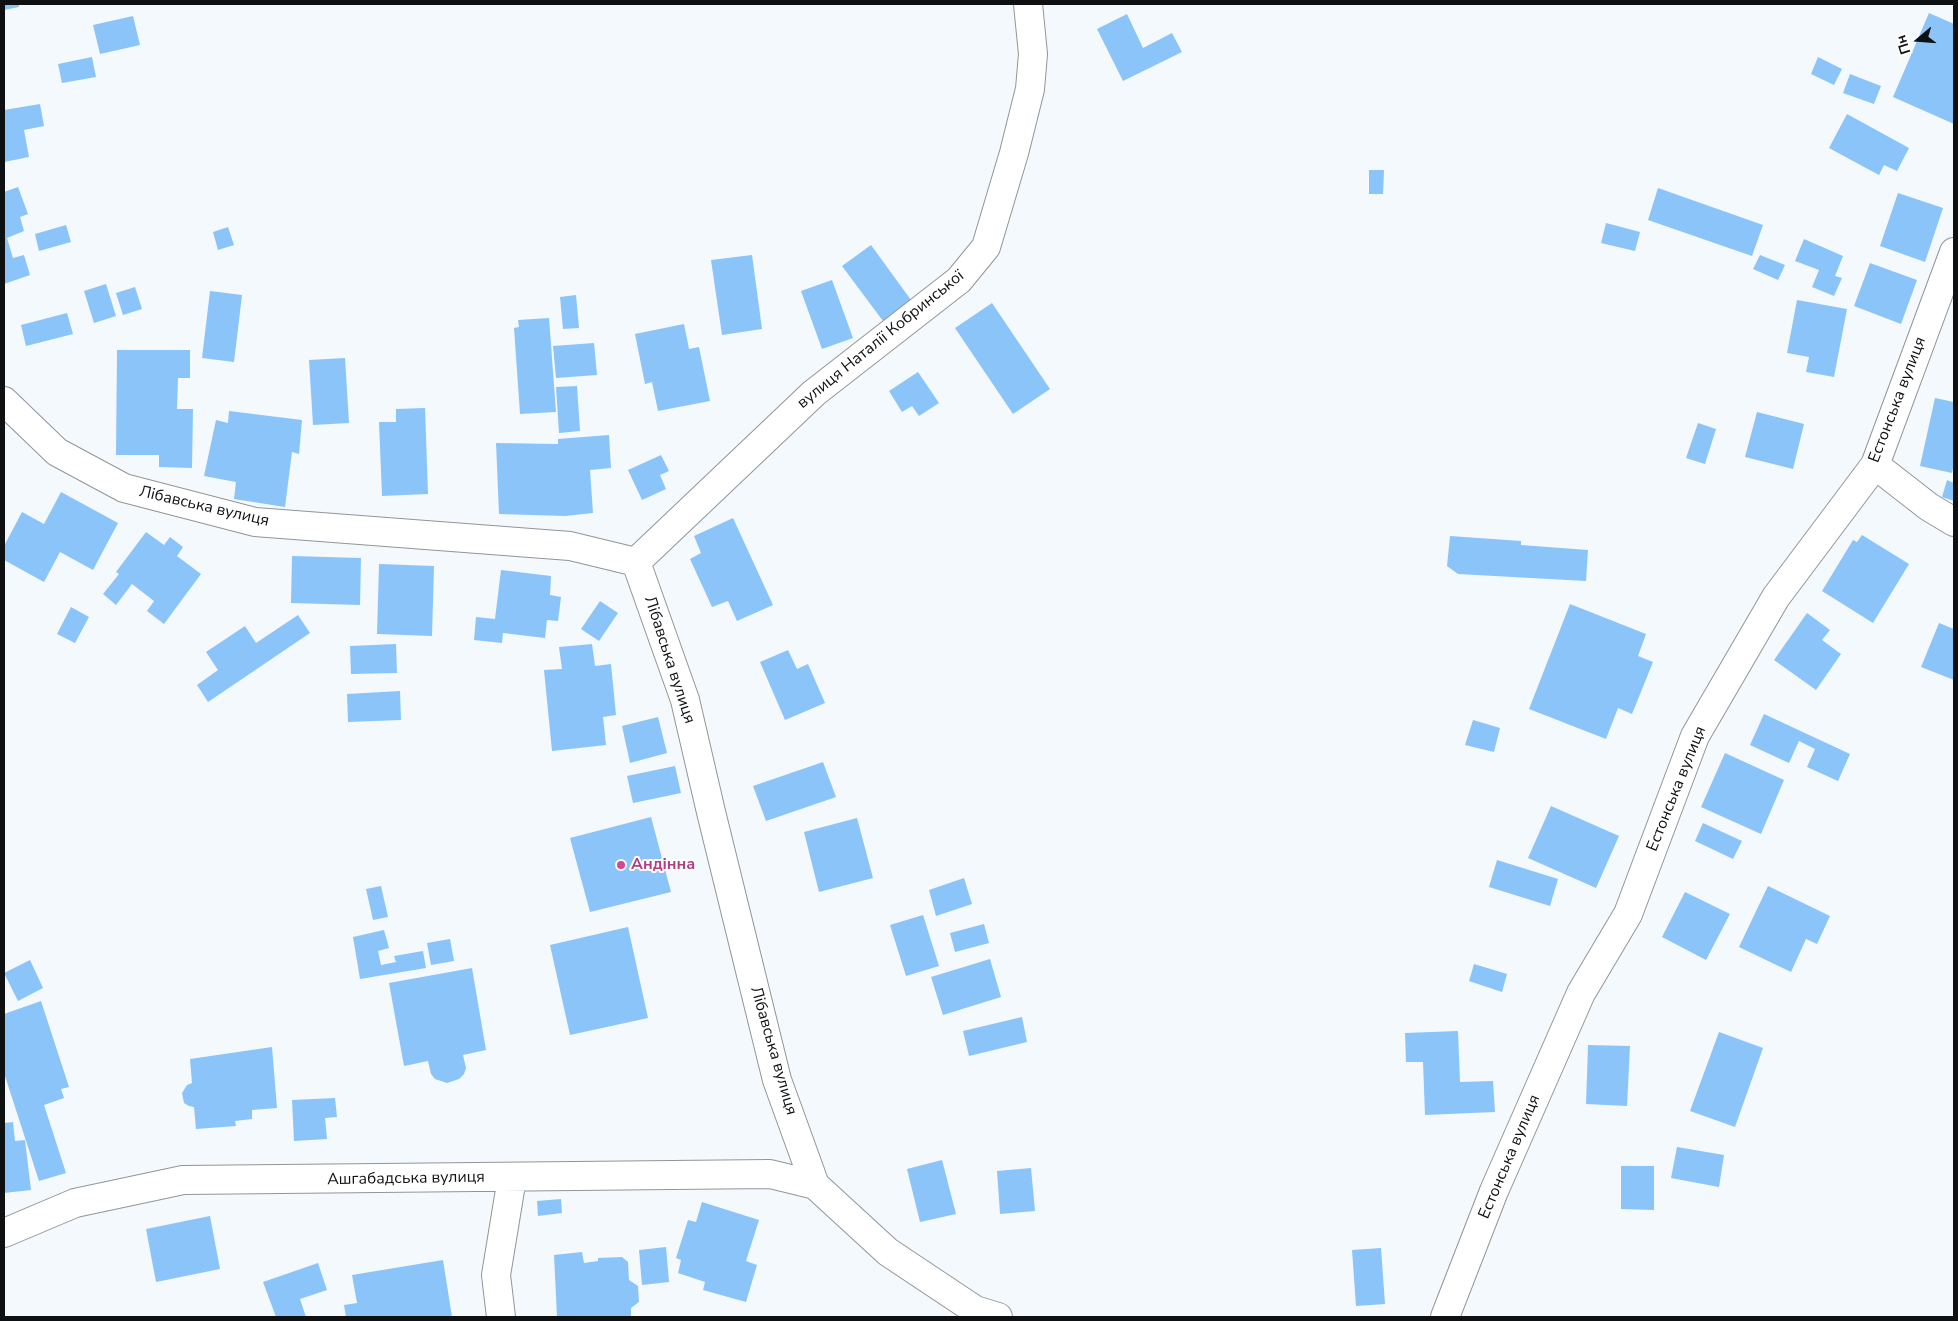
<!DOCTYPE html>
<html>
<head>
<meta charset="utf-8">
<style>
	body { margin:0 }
	#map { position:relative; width:1958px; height:1321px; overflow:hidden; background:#f4f9fe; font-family:"Nunito Sans",sans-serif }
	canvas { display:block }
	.frame { position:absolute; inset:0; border:5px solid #0e1012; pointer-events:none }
	.north { position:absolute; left:1893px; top:15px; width:50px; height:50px; -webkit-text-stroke:4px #fff; paint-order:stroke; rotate:252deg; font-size:14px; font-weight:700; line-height:20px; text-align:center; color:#0e1012 }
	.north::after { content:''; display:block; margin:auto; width:18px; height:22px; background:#0e1012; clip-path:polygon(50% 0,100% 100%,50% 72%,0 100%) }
</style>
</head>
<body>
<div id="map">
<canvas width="1958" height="1321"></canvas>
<div class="frame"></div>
<div class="north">Пн</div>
</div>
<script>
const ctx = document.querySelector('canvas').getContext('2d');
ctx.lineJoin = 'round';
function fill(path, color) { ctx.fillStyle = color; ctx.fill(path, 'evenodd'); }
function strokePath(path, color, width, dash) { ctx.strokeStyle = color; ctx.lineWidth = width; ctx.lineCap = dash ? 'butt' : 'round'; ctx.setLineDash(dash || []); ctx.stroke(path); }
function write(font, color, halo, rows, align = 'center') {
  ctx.font = font + ' "Nunito Sans",sans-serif'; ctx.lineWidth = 4; ctx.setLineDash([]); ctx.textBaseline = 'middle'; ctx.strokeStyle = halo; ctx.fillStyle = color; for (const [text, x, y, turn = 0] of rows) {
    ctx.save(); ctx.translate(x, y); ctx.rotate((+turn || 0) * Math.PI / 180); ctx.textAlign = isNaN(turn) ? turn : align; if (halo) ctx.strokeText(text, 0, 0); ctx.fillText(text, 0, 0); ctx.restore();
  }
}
const building = new Path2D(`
	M4,4H19V7L4,10Z
	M1929,13L1954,24V124L1893,97Z
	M1127,14L1143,48L1172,33L1182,52L1123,81L1097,29Z
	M133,16L140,45L100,54L93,25Z
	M92,57L96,77L62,83L58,64Z
	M1818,57L1842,69L1834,85L1811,74Z
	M1850,74L1881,86L1874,104L1843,93Z
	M40,104L44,126L24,130L29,157L4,162V110Z
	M1847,114L1909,148L1897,171L1884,165L1879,175L1829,148Z
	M1369,170H1384L1383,194H1369Z
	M18,187L28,214L20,217L24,231L7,238L13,258L24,255L30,275L4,284V192Z
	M1658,188L1763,225L1752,256L1648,220Z
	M1898,193L1943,208L1925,262L1880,246Z
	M1606,223L1640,232L1635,251L1601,243Z
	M66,225L71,242L39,251L35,234Z
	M228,227L234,245L218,250L213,232Z
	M1804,239L1843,256L1835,276L1842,278L1834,296L1812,287L1819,270L1795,261Z
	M871,245L911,300L883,321L842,266Z
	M752,255L762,329L722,335L711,260Z
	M1760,255L1785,265L1778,280L1753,269Z
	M1870,263L1917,280L1901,324L1854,306Z
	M832,280L853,338L822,349L801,291Z
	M106,284L116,316L94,323L84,291Z
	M135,287L142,309L123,315L116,293Z
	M210,291L242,295L234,362L202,358Z
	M576,295L579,328L563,329L560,297Z
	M1797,300L1847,309L1834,377L1806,372L1809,357L1787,353Z
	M992,303L1050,389L1013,414L955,328Z
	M67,313L73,334L26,346L21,325Z
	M549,318L556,412L520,414L514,328L519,327L518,320Z
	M684,324L689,349L699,347L710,401L658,411L652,382L645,384L635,334Z
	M594,343L597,375L556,378L553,346Z
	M117,350H190V378H178L177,409H193L192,468L159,467V455H116Z
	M345,358L349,423L313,425L309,360Z
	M918,372L939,403L919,416L912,406L902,412L889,391Z
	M577,386L580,431L559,433L556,387Z
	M1935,398L1954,402V463L1952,473L1920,466Z
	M425,408L428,494L382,496L379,422H396V409Z
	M229,411L302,420L299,454L292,452L285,507L234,499L236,482L204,476L216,420L228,423Z
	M1757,412L1804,424L1793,469L1745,457Z
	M1698,423L1716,429L1705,464L1686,458Z
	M609,435L611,468L590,470L593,513L565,516L499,514L496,443L558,444V439Z
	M661,455L669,471L660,475L666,489L642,500L628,470Z
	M1947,480L1954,483V501L1942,497Z
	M61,492L118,523L93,570L60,552L44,582L4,560V546L22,512L44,524Z
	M733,518L773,605L737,621L728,601L712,607L690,559L701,553L694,536Z
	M146,532L164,545L170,537L183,547L177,556L201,574L164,624L147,611L154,601L132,584L116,605L103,594L119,574L116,572Z
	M1862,535L1909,564L1873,623L1822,591L1853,540L1857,542Z
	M1450,536L1521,541V545L1588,550L1586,581L1458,574L1447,566Z
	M292,556L361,558L360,605L291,603Z
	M379,564L434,566L432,636L377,634Z
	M501,570L551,576L550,595L561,597L558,621L547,620L545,638L503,633L502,643L474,640L476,617L495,619Z
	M600,601L618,613L599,641L581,629Z
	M1570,604L1646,634L1638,656L1653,662L1632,714L1618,708L1606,739L1529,709Z
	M71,607L89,617L75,643L57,634Z
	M1807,613L1830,630L1822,640L1841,654L1816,690L1774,660Z
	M298,615L310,633L208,702L197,685L218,670L206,652L245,626L256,643Z
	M1939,623L1954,629V680L1921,667Z
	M396,644L397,673L351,674L350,646Z
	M592,644L595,666L611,664L616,715L603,717L606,745L552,751L544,670L562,669L559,647Z
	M788,650L797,669L808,664L825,703L785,720L760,662Z
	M400,691L401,720L348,722L347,694Z
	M1764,714L1850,754L1838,781L1807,767L1815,749L1799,741L1789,763L1750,745Z
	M658,717L667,753L630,763L622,726Z
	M1473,720L1500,728L1494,752L1465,745Z
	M1725,753L1784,780L1761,834L1701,807Z
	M823,762L836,797L766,821L753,786Z
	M675,766L681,793L633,803L627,776Z
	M1551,806L1619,836L1596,888L1528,858Z
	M651,817L671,892L590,912L570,838Z
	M857,818L873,878L819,892L804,832Z
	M1703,823L1742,841L1733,859L1695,841Z
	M1497,860L1558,879L1550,906L1489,887Z
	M964,878L972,904L936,916L929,890Z
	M381,886L388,917L373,920L366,889Z
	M1768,886L1830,916L1817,944L1806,939L1791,972L1739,947Z
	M1685,892L1730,914L1706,960L1662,937Z
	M923,915L939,966L906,976L890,925Z
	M984,924L989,943L955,952L950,933Z
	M628,927L648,1018L570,1035L550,945Z
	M384,930L389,948L378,951L381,965L396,962L394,956L423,951L426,968L360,979L353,937Z
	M450,939L454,961L431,965L427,943Z
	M990,959L1001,997L943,1015L931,977Z
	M30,960L43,988L18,1001L4,973Z
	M1474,964L1507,974L1502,992L1469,981Z
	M472,968L486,1050L463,1055L466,1068L464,1074L459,1079L447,1083L435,1079L431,1074L428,1061L404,1066L389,983Z
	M41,1001L69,1087L61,1089L64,1098L44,1105L66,1173L39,1181L4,1073V1014Z
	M1022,1017L1027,1042L969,1056L963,1031Z
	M1458,1031L1460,1082L1493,1081L1495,1112L1425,1115L1423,1062H1406L1405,1033Z
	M1719,1032L1763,1048L1735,1127L1690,1111Z
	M1588,1045L1630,1046L1627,1106L1586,1104Z
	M272,1047L277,1108L252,1110V1119L235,1121L236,1126L196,1129L194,1107L189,1106L184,1103L182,1093L187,1085L192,1083L190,1059Z
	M335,1098L337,1117L325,1118L327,1139L294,1141L292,1100Z
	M13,1122L15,1141L25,1140L31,1190L4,1193V1123Z
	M1677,1147L1724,1155L1719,1187L1671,1178Z
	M942,1160L956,1214L920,1222L907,1169Z
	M1621,1166H1654V1210L1621,1209Z
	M1031,1168L1035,1211L1000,1214L997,1171Z
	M561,1199L562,1213L538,1216L537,1201Z
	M702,1202L759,1220L746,1261L757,1265L746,1302L703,1290L705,1282L678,1273L681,1260L676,1258L688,1220L696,1222Z
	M210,1216L220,1269L156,1282L146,1229Z
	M666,1247L669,1282L642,1285L639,1250Z
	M1381,1248L1385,1304L1356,1306L1352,1250Z
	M582,1252L584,1263L598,1261V1258L622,1257L628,1262L629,1280L638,1286L639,1302L631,1308V1317H557L554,1255Z
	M443,1260L452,1317H346L344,1305L357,1303L352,1275Z
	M318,1263L327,1290L300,1299L306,1317H276L263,1282Z`);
const minor = new Path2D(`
	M4,401L57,452L124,488L255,522L570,546L636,562L685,700L711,812L777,1080L815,1185L888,1252L975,1310L998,1317
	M1875,465L1929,507L1954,522
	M636,562L814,393L959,280L986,247L1014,153L1030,89L1033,54L1028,4
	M4,1233L75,1203L183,1180L770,1174L815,1185
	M501,1317L496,1275L512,1178
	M1445,1317L1494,1191L1581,993L1628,914L1695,736L1776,597L1875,465L1954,252`);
const markers = [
	[621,865,5,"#d1479c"]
];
const streetNames = [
	["вулиця Наталії Кобринської",881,340,-39],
	["Естонська вулиця",1898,400,-69],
	["Лібавська вулиця",204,507,13],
	["Лібавська вулиця",669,660,72],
	["Естонська вулиця",1677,789,-68],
	["Лібавська вулиця",773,1051,74],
	["Естонська вулиця",1510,1157,-67],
	["Ашгабадська вулиця",406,1179,-1]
];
const hotelNames = [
	["Андінна",631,865]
];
fill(building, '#8bc4f9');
strokePath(minor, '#91959a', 30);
strokePath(minor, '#fff', 28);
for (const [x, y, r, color] of markers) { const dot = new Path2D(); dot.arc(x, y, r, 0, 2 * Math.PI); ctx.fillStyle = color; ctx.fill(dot); strokePath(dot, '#fff', 2); }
write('16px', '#0e1012', '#fff', streetNames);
write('bold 16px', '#b23c85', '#fff', hotelNames, 'left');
</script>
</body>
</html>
